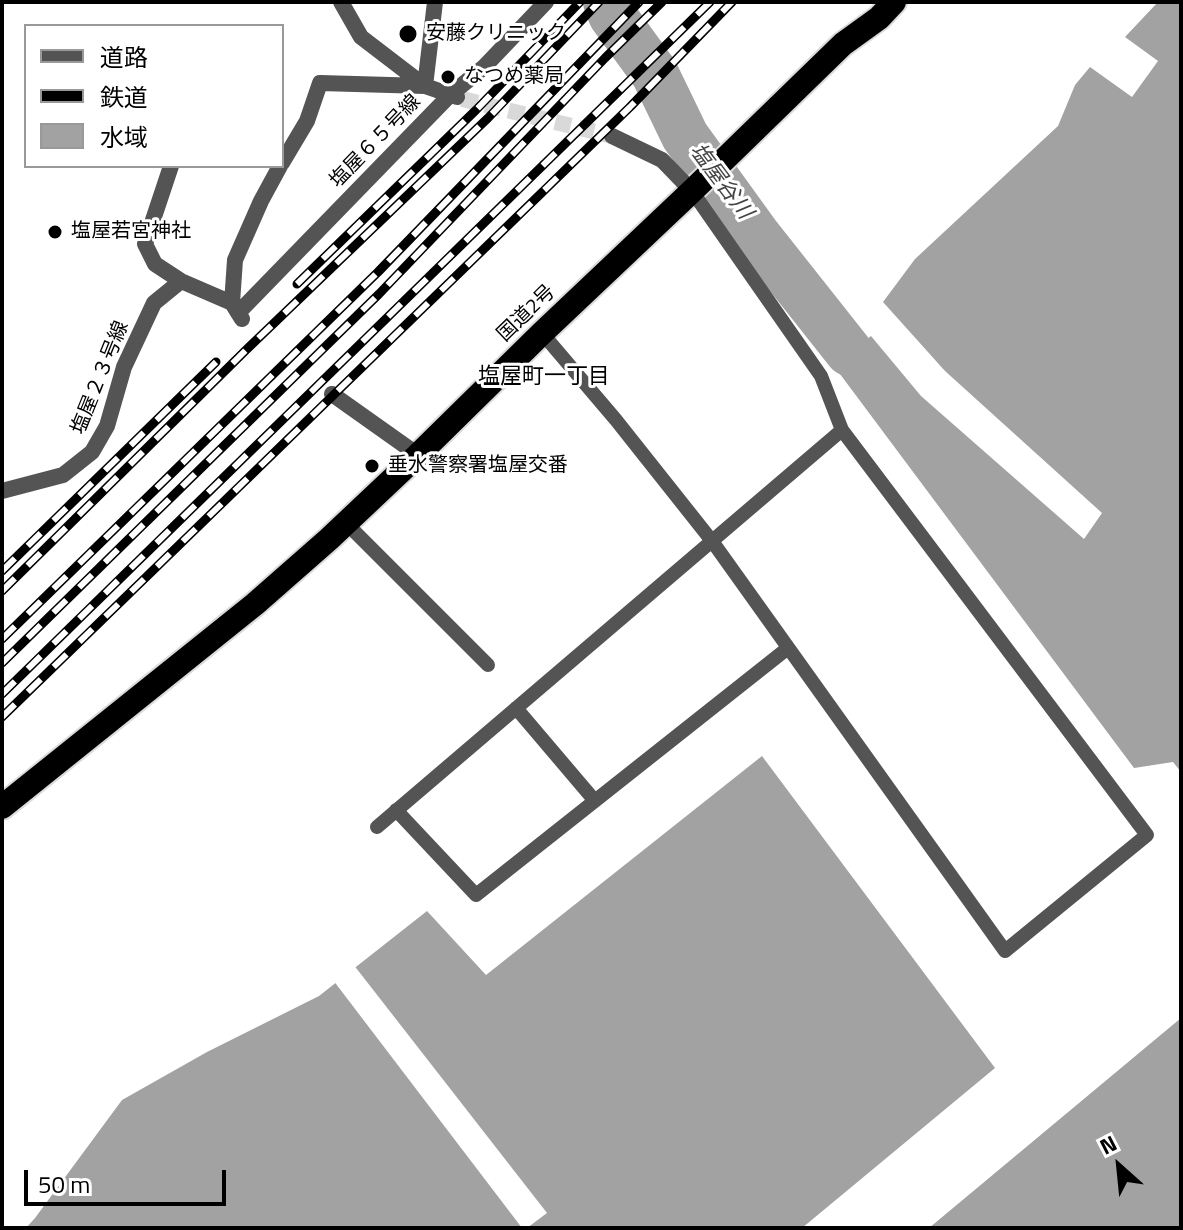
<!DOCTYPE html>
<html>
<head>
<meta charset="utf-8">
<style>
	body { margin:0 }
	#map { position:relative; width:1183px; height:1230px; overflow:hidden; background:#fff; font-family:"Titillium Web","Noto Sans JP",sans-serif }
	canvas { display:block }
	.frame { position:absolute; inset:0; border:4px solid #000; pointer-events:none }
	.legend { position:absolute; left:24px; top:24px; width:260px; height:144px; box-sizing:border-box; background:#fff; border:2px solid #999; margin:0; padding:10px 14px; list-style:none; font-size:24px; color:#000 }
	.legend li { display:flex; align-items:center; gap:16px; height:40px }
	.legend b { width:40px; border:2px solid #999 }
	.north { position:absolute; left:1079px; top:1126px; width:80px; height:80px; -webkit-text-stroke:6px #fff; paint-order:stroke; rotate:333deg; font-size:22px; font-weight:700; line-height:32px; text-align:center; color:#000 }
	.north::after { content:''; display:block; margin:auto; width:28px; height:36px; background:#000; clip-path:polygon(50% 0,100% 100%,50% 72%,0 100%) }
	.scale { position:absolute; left:24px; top:1170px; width:202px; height:36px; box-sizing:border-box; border:4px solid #000; border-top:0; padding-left:10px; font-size:24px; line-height:28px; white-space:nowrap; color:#000; -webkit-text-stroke:6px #fff; paint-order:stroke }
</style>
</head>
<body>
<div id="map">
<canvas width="1183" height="1230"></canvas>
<div class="frame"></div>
<ul class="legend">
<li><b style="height:10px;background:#545454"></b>道路</li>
<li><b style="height:10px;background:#000"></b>鉄道</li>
<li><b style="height:22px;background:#a2a2a2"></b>水域</li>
</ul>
<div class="north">N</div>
<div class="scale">50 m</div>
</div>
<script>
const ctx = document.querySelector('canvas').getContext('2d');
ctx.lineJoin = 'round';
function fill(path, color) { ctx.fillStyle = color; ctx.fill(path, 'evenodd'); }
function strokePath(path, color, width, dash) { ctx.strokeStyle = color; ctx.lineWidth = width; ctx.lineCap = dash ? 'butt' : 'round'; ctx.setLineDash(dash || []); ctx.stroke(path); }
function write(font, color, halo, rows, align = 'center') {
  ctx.font = font + ' "Titillium Web","Noto Sans JP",sans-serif'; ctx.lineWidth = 6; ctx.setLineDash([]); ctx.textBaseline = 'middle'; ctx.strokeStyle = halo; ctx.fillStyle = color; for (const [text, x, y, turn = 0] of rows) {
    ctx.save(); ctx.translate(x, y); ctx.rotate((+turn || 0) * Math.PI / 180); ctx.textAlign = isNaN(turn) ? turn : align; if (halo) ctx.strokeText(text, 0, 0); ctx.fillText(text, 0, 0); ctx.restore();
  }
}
const water = new Path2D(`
	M1158,2H1181V772L1173,762L1134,768L834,366L849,352L871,336L921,396L1084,539L1102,513L945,371L883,302L915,259L1058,126L1075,85L1090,67L1132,97L1158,61L1125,37Z
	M762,756L995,1068L802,1228H26L35,1218L122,1100L207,1052L319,996L427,911L486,975Z
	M1181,1018V1228H929Z`);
const pier = new Path2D(`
	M353,964L547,1213L527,1228H522L333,980Z`);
const river = new Path2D(`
	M607,2L612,15L655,74L685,136L758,237L849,352`);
const streetTunnel = new Path2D(`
	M462,99L612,136`);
const lane = new Path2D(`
	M542,333L616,420L712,541L1005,951L1147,835L842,430
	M346,523L488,665
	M516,708L595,801
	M396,810L476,895L788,648
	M377,827L842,430L821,376L692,191`);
const street = new Path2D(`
	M341,2L361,37L425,86L457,97
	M612,136L662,160L692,191
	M282,163L307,121L320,83L425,86L435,2
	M171,166L145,244L155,264L181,281L232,303L242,319
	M232,303L235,260L261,201L280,166
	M238,313L450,95L484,67L546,2
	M332,394L418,455
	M2,491L63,475L92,452L107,426L124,367L154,303L181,281`);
const highway = new Path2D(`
	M2,807L255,604L329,539L418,455L542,333L692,191L843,44L879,18L894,2`);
const rail = new Path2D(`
	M297,284L476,110L580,2
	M2,571L216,362
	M2,591L247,349L488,118L599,2
	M2,639L378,272L639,2
	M2,663L379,294L605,58L662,2
	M2,694L710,2
	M2,717L630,107L732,2`);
const markers = [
	[408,34,10,"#000"],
	[448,77,8,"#000"],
	[55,232,8,"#000"],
	[372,466,8,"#000"]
];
const poiNames = [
	["安藤クリニック",426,34],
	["なつめ薬局",464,77],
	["塩屋若宮神社",71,232],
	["垂水警察署塩屋交番",388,466]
];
const streetNames = [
	["塩屋６５号線",376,142,-46],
	["国道2号",527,314,-44],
	["塩屋２３号線",101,378,-68]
];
const waterNames = [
	["塩屋谷川",720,182,53]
];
const neighbourhoodNames = [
	["塩屋町一丁目",544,378]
];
fill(water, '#a2a2a2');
fill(pier, '#fff');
strokePath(river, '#a2a2a2', 48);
strokePath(streetTunnel, '#d9d9d9', 16, [16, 8]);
strokePath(highway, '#dbdbdb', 28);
strokePath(lane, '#545454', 14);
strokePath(street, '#545454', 16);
strokePath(highway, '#000', 24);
strokePath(rail, '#000', 9);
strokePath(rail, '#fff', 6, [18]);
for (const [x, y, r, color] of markers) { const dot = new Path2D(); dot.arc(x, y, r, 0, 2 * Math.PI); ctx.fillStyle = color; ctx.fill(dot); strokePath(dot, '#fff', 3); }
write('20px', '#000', '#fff', poiNames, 'left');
write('20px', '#000', '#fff', streetNames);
write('italic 22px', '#434343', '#fff', waterNames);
write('22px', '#000', '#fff', neighbourhoodNames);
</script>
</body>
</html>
